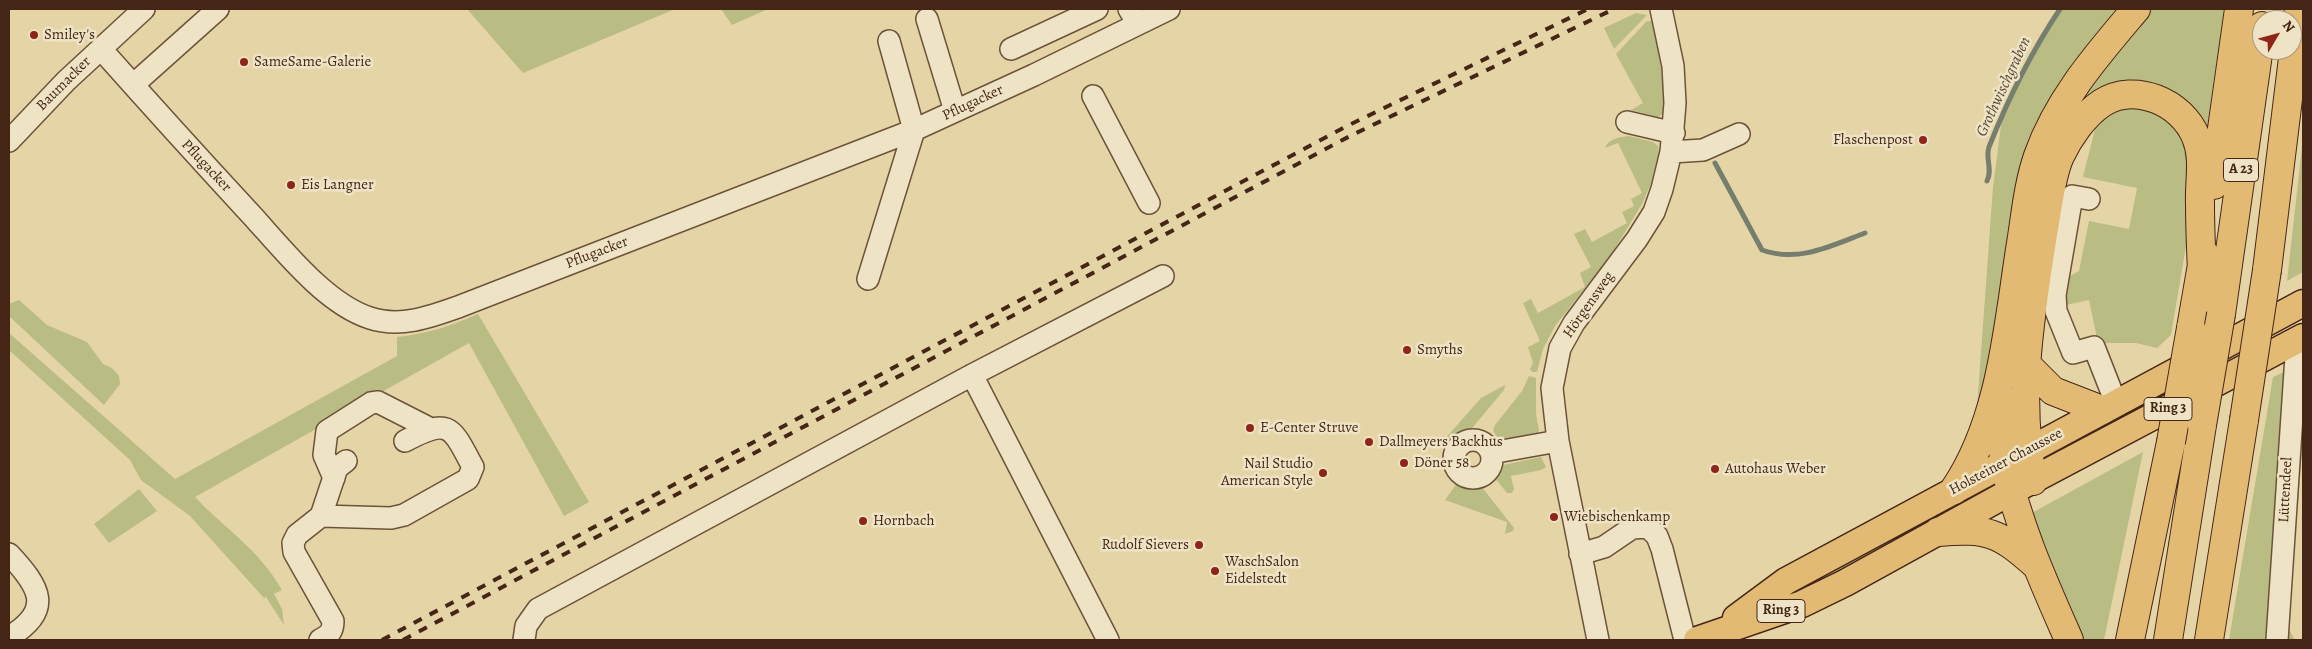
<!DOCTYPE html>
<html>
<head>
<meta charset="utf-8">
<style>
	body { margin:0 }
	#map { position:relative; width:2312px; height:649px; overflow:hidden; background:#e5d5a6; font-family:Alegreya,serif }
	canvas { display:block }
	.frame { position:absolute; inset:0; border:10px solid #452616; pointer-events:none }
	.north { position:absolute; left:2252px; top:10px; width:50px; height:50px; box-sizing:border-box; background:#eee4c5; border:1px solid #aa987f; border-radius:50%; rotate:53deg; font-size:14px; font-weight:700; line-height:20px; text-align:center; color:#452616 }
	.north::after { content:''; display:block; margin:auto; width:18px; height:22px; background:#8f2418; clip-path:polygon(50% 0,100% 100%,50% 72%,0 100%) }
</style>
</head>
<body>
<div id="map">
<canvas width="2312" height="649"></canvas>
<div class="frame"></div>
<div class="north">N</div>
</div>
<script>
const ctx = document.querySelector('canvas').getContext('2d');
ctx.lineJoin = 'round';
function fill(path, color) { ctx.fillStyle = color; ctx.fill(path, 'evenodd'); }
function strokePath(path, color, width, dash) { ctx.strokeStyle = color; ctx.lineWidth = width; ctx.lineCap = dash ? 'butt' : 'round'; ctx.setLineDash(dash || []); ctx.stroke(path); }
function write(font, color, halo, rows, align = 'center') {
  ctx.font = font + ' Alegreya,serif'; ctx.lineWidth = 5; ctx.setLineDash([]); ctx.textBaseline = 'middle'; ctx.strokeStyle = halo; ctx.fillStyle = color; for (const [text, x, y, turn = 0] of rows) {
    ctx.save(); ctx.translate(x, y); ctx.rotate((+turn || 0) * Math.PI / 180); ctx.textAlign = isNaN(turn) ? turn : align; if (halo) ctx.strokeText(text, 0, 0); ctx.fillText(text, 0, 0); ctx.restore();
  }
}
const green = new Path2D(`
	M467,9H675L523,73Z
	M721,9H768L732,25Z
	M2059,9H2121L2013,229L1976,421L1993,187L2002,118L2028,61Z
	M2148,9H2224L2206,135L2177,101L2071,107Z
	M1636,13L1647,15L1614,49L1604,28Z
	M1647,21H1651L1653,24L1661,68L1664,113L1658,117L1631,110L1643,103L1616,54Z
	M2146,108L2165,118L2184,140L2195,193L2171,335L2157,348L2136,343H2098L2089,300L2066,305L2063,280L2079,271L2089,221L2129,229L2137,188L2083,177L2097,121L2120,109Z
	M1629,136L1653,142L1658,146L1659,152L1652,181L1642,204L1611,255L1555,326L1543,349L1537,372H1532L1530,369L1533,363L1528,347L1540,341L1523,303L1531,299L1538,313L1585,287L1580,273L1591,267L1574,234L1585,229L1592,242L1627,223L1622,212L1634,206L1631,199L1642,193L1618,143L1605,148C1608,139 1620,137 1629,136Z
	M2303,138V272L2287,281Z
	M19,300L47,325L87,342L103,364L112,368L119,376L120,384L104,405L9,316V304Z
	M478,314L589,502L564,516L469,343L195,497C226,530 258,548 282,590L274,594L282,609L284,625L266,597L264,598L190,516L141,480L130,460L9,350V333L175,479L397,356V337C426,334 451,326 478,314Z
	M2288,370L2298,411L2303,412V444L2287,626L2295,640H2229L2273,377Z
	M1529,376L1536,378V414L1539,431L1537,434L1503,440L1498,439L1493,430L1495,425L1522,391Z
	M1505,385L1504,390L1468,433L1452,444L1444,440L1481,398Z
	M2143,452L2104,640H2084L2028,515Z
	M1541,457L1546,467L1541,470L1511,476L1514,489L1512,493H1507L1494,477L1498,466Z
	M1458,482L1481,486L1514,528L1513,531L1505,534L1507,522L1445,500Z
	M139,489L157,511L109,543L94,524Z
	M1896,537V539L1846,571L1762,607Z`);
const stream = new Path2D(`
	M1715,163L1762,250C1798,263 1831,246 1865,233
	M1987,181C1993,169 1985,159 1989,147C2008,99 2032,51 2060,9`);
const minor = new Path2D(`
	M1129,9L1138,24
	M927,19L955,111
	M101,49C149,103 197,156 246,209C279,244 323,303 370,318C400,328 430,317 458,307L914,130L1034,75L1169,9
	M1011,49L1097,9
	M133,85L218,9
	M1093,96L1149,203
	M1627,122L1674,133
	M9,141L66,81L144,9
	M1671,152L1703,150L1739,134
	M2089,199L2072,196L2055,295L2056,311L2073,353L2094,347L2116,403
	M868,279L914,130L889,41
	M972,375L1108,640
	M1454 459a19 19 0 1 1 38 0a19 19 0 1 1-38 0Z
	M1491,453L1558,441
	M334,478L324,455L327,431L371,403L378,402L429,428
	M321,516L337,468L346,461
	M9,554C40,587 54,610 9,637
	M1580,554L1604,547L1632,528L1648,527L1657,536L1662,549L1685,640
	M320,640C329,635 333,632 333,621L294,552L293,543L297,535L321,516L391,518L404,515L468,479L473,467C451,426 450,417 405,441
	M524,640L526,626L538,609L972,375L1163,276
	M1598,640L1558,441L1552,388L1560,348L1574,323L1637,239L1654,212L1662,189L1671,152L1675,103L1673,66L1661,9
	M2277,640L2297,341`);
const major = new Path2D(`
	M1736,618L1786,581L2303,303
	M1697,640L1802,604L1845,583L2012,491L2303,337`);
const highway = new Path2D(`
	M2214,185L2239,9
	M2267,270L2299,9
	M2221,314L2262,26
	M2191,328L2204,253
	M2025,363L2053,391L2102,410
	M2000,396C2002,418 2001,443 2005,465C2018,526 2044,583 2069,640
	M2033,481C2016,399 2030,316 2043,234C2047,212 2051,175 2060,156C2069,137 2084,115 2102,103C2135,82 2182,102 2196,137C2205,159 2199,181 2200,204C2200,226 2201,249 2202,272
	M1954,490C2003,418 2008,322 2022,237C2026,210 2029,182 2038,156C2058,99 2098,54 2136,9
	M1938,532C1988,528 1999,532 2037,566
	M2130,640L2171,442
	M2168,640L2202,425
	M2209,640L2244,420`);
const rail = new Path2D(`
	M382,640L1347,126L1588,9
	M403,640L1352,135L1614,9`);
const highwayBridge = new Path2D(`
	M2244,420L2267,270
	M2202,425L2221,314
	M2171,442L2191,328`);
const markers = [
	[34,35,5,"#8f2418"],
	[244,62,5,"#8f2418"],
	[1923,140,5,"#8f2418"],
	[291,185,5,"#8f2418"],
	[1407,350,5,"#8f2418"],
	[1250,428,5,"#8f2418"],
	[1369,442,5,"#8f2418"],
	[1404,463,5,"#8f2418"],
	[1715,469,5,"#8f2418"],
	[1323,473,5,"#8f2418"],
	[1554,517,5,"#8f2418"],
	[863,521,5,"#8f2418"],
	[1199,545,5,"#8f2418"],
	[1215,571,5,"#8f2418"]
];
const shields = [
	[2241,170,35],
	[2168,409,48],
	[1781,611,48]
];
const shieldNames = [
	["A 23",2241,170],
	["Ring 3",2168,409],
	["Ring 3",1781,611]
];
const poiNames = [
	["Smiley's",44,35],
	["SameSame-Galerie",254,62],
	["Flaschenpost",1913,140,"right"],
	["Eis Langner",301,185],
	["Smyths",1417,350],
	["E-Center Struve",1260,428],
	["Dallmeyers Backhus",1379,442],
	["Döner 58",1414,463],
	["Nail Studio",1313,464,"right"],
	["American Style",1313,481,"right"],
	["Autohaus Weber",1725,469],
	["Wiebischenkamp",1564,517],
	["Hornbach",873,521],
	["Rudolf Sievers",1189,545,"right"],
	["WaschSalon",1225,562],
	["Eidelstedt",1225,579]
];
const streetNames = [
	["Baumacker",64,84,-45],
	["Pflugacker",973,103,-25],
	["Pflugacker",206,166,47],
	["Pflugacker",597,253,-21],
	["Hörgensweg",1589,305,-55],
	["Holsteiner Chaussee",2006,462,-28],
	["Lüttendeel",2286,490,-87]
];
const waterNames = [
	["Grothwischgraben",2004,87,-65]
];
fill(green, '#b9bc83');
strokePath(stream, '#767e6e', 5);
strokePath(minor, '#6d523a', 24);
strokePath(major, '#452616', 29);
strokePath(highway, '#452616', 30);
strokePath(minor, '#eee4c5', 21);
strokePath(major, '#e2ba73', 26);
strokePath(highway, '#e2ba73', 28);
strokePath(rail, '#452616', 4, [9, 9]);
strokePath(highwayBridge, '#452616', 30, []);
strokePath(highwayBridge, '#e2ba73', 28);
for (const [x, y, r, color] of markers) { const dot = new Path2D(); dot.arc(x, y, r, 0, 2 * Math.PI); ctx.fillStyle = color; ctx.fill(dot); strokePath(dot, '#eee4c5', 2); }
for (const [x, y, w] of shields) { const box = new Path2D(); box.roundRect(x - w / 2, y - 11.5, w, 23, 4); ctx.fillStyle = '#eee4c5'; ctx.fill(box); strokePath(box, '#452616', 1); }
write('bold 14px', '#452616', null, shieldNames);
write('15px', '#452616', '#eee4c5', poiNames, 'left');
write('15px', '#452616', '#eee4c5', streetNames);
write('italic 16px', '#594b3a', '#eee4c5', waterNames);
</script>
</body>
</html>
